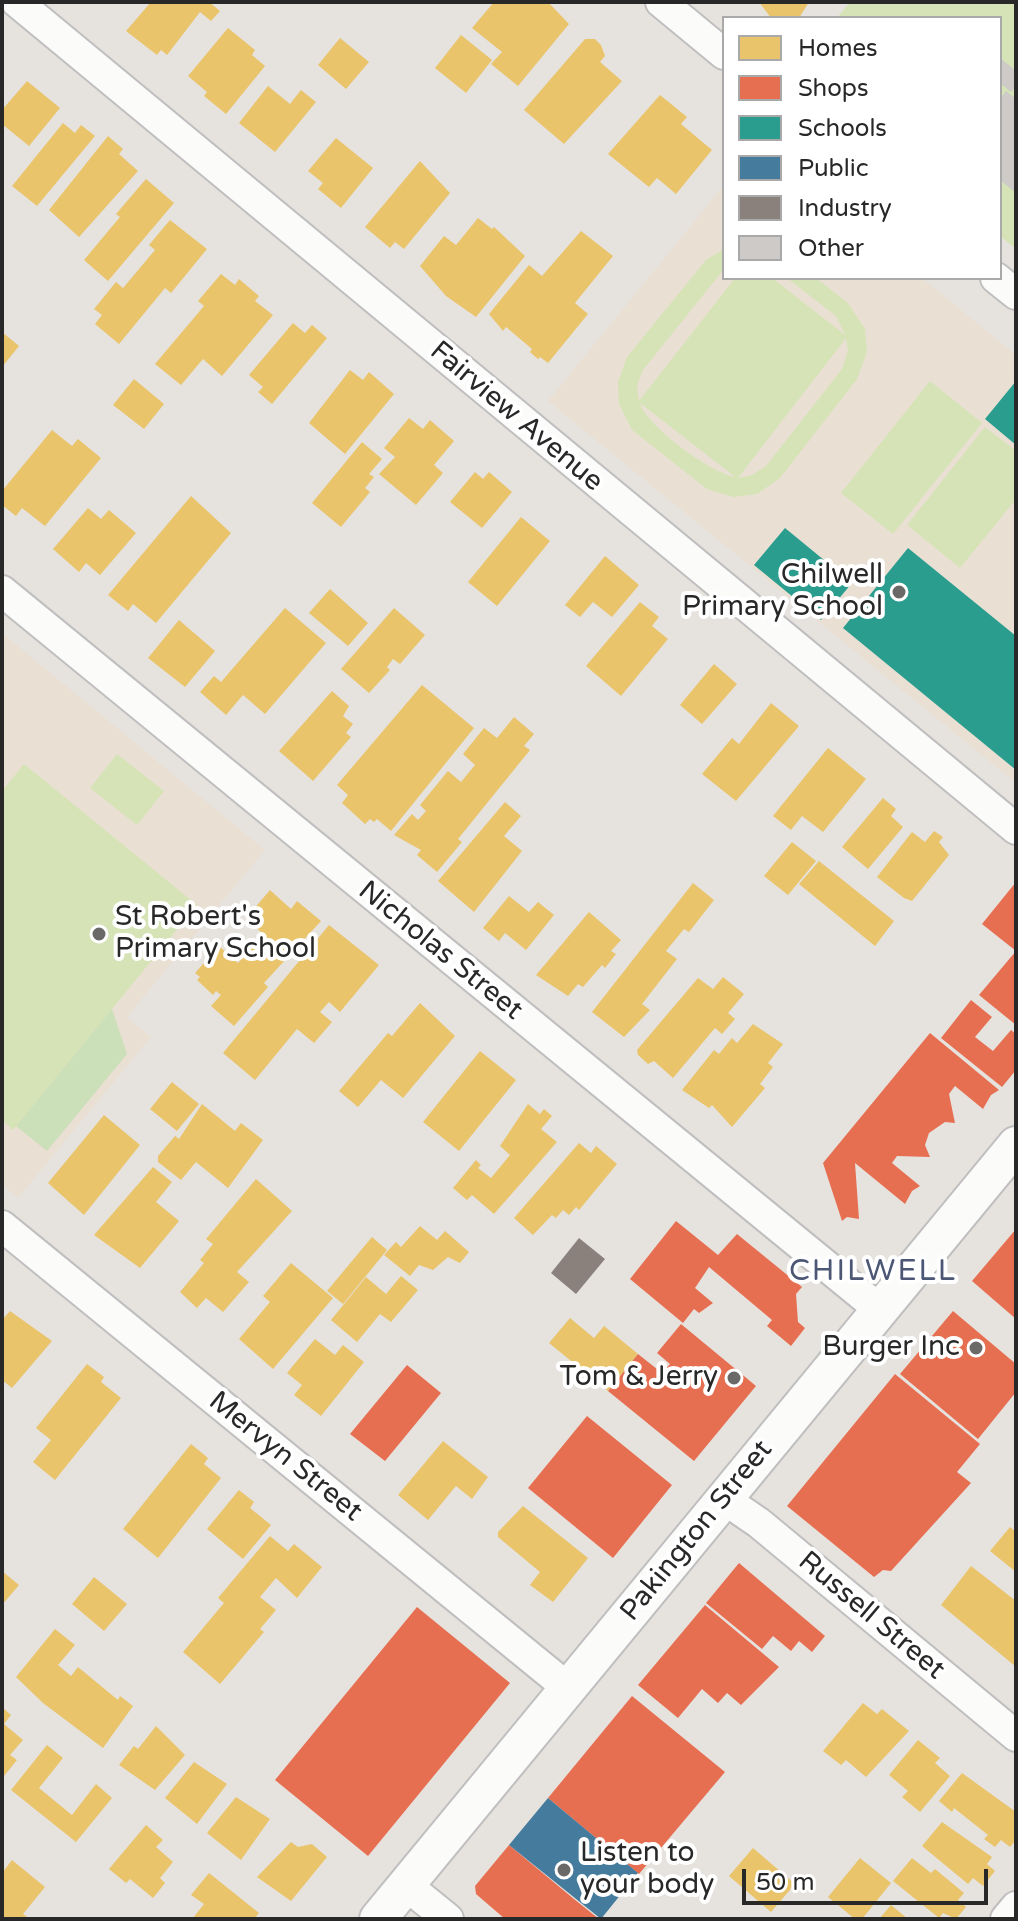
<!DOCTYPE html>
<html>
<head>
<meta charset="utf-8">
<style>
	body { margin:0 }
	#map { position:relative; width:1018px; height:1921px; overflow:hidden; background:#e6e2de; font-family:"Varela Round",sans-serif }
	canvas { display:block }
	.frame { position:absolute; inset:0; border:4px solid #282828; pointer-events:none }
	.legend { position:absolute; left:722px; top:16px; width:280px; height:264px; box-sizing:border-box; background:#fff; border:2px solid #a9a9a9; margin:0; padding:10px 14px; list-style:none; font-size:24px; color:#282828 }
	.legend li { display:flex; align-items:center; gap:16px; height:40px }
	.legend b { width:40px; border:2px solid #a9a9a9 }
	.scale { position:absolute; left:742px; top:1869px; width:246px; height:36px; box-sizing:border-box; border:4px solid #282828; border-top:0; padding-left:10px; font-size:24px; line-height:28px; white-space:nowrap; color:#282828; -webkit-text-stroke:6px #fff; paint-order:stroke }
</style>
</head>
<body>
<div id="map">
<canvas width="1018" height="1921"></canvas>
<div class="frame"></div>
<ul class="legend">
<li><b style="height:22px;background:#e9c46a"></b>Homes</li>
<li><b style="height:22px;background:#e76f51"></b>Shops</li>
<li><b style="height:22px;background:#2a9d8f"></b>Schools</li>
<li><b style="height:22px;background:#457b9d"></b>Public</li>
<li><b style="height:22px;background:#8a817c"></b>Industry</li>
<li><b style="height:22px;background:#cdcac8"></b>Other</li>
</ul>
<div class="scale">50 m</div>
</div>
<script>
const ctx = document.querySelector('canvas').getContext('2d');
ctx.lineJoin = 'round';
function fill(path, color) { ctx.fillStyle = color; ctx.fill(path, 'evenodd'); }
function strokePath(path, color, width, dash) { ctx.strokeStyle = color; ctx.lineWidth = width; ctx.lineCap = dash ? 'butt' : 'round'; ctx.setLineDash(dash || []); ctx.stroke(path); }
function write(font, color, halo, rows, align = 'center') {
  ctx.font = font + ' "Varela Round",sans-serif'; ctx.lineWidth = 8; ctx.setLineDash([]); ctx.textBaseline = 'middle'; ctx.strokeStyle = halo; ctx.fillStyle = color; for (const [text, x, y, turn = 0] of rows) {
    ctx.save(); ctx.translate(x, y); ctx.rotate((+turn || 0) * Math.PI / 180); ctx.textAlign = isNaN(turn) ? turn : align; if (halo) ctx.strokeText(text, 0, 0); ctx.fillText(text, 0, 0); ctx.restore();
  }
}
const education = new Path2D(`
	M724,185V278H922L1016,355V783L548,401Z
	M2,633L265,850L127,1017L151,1037L18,1198L2,1185Z`);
const green = new Path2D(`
	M112,1009L127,1054L47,1151L16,1126Z`);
const pitch = new Path2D(`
	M850,2H1016V249L1000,236V18H837Z
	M724,249V269L643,370L637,385L639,401L735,278H772L845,335L836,316L787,278H816L848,303L865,329L867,352L857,379L780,478L757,494L733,497L707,489L632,430L619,404L618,382L627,357L706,260ZM846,338L848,351L842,369L766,466L752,475L738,478ZM640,403L734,476L735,477C711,473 646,426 640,403Z
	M930,381L982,423L893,534L841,493Z
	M985,427L1016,451V499L960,568L907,525Z
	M117,754L164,791L137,825L90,788Z
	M24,764L197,905L13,1130L2,1120V791Z`);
const homes = new Path2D(`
	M151,2H209L220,11L211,21L200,12L167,55L161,50L157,55L126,31Z
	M494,2H548L569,24L518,86L491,64L502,52L472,28Z
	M759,2H809L799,18H771Z
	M228,28L255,50L252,55L265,66L226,114L204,96L207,92L188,76Z
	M461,35L492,60L466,93L435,68Z
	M340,38L369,62L346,89L318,65Z
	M585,39H595L601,45L605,56L600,62L622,81L564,144L524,110Z
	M27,81L60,108L29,146L2,124V110Z
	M268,86L290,104L301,90L316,102L275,152L239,123Z
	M660,95L687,117L681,124L712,150L676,194L657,178L649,187L608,154Z
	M63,123L75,133L81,125L95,136L37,206L12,186Z
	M108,136L123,149L119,154L138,171L79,237L49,210Z
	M336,138L373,168L341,208L318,189L323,183L308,171Z
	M420,161L450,193L404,249L395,242L390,248L365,227Z
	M146,179L174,203L108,281L84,260L120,217L116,214Z
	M478,218L492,229L494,227L525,256L476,317L446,296L420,266L444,236L456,245Z
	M170,220L207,249L171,293L165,288L119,344L95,324L102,315L94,309L116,282L123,288L155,250L149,245Z
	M581,231L613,256L575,303L588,314L548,363L540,357L538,359L530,352L532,349L506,327L503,331L489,314L529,265L542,276Z
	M221,274L235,285L239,279L259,296L255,301L273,315L222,376L203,359L181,385L155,364L204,306L198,301Z
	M293,323L305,333L312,325L327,338L272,404L258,392L263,387L249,375Z
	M2,332L19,346L2,367Z
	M350,370L363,380L369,372L394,394L345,454L309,423Z
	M134,379L164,404L144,429L113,405Z
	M409,418L423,429L430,420L454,441L434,465L443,473L416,505L379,474L395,457L384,448Z
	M52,430L72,446L78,439L101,458L45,526L22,508L16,516L2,505V491Z
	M362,442L382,459L369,474L374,477L365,488L370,492L341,527L312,503Z
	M475,472L483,479L489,472L512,492L482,528L450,502Z
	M191,496L231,533L156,623L133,604L128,611L108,595Z
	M88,508L101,519L109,510L136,533L100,575L86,563L79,572L53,549Z
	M521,517L550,541L497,606L468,582Z
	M605,556L639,585L612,617L593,602L580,617L565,605Z
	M330,589L368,623L348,646L309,613Z
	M640,602L659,617L652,626L668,639L621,696L586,666Z
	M285,608L326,643L265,714L243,695L226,715L200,692L214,676L221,682Z
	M394,608L425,635L400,664L393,659L387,667L390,670L369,693L341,669Z
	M179,620L215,651L185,687L148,658Z
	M714,664L737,684L702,724L680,705Z
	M422,685L474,728L391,831L377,819L374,822L370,819L365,824L342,803L348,795L337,785Z
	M332,691L349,706L343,716L353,724L346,733L351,737L313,781L279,751Z
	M771,703L799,726L736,801L702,774L732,738L739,744Z
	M514,717L534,734L524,746L530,750L458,839L462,842L437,872L417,855L421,850L394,835L412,814L418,820L426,811L420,805L448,771L461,782L475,765L463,754L484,728L497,738Z
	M828,748L866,779L823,832L802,816L791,830L773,816Z
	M883,798L896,809L891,816L903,827L868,869L842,847Z
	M505,802L521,816L504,836L522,851L474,912L438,881Z
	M934,831L943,837L939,842L949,855L912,901L904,898L877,877L912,832L925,842Z
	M792,842L816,861L788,895L764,876Z
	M819,861L894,921L875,946L799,884Z
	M693,883L714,900L689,932L684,929L666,951L677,959L642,1004L650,1010L624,1037L592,1012Z
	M270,890L291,909L297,901L321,921L264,983L268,987L234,1026L211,1006L221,995L216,991L213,995L197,980L200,977L195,973L219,946L238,963L263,934L246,918Z
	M509,896L529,912L538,902L554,915L526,950L505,933L499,941L483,928Z
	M589,912L621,940L611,951L616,954L605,968L602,965L583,987L578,984L568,996L536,975Z
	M329,925L379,965L340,1012L329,1002L320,1012L332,1022L314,1043L297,1029L255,1080L223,1053Z
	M723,977L744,994L728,1013L735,1019L722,1034L715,1028L673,1078L654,1061L648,1064L638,1055L637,1050L698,978L713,989Z
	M420,1003L455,1036L403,1098L381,1080L358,1107L339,1091L388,1033L392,1036Z
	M753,1024L783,1044L768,1063L773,1067L760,1084L765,1088L732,1127L712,1105L709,1108L682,1090L714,1050L719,1054L732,1038L737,1043Z
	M480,1051L516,1080L459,1151L423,1122Z
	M172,1082L199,1104L177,1131L150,1109Z
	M202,1104L235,1131L241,1123L263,1140L228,1188L196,1162L181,1180L158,1162V1156L175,1136L179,1139Z
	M528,1104L540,1114L544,1109L552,1116L541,1129L557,1142L494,1214L472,1195L467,1200L453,1188L476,1160L481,1165L478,1168L491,1178L510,1155L500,1146Z
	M104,1115L140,1145L84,1215L48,1183Z
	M579,1143L591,1153L596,1146L617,1164L579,1210L576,1207L569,1215L563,1210L556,1218L552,1215L533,1235L514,1218Z
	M153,1167L172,1182L156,1202L179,1221L140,1268L94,1235Z
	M256,1179L292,1211L237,1272L249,1282L223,1312L206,1298L197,1308L180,1292L204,1263L200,1260L213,1244L206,1239Z
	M420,1226L437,1240L445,1231L469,1252L460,1263L448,1257L433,1270L419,1265L410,1276L384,1255L396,1242L401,1247Z
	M372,1237L387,1250L343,1304L327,1291Z
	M291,1263L333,1298L273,1369L239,1339L270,1302L263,1296Z
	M401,1276L418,1290L391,1322L380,1314L357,1342L331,1320L366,1277L386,1294Z
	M10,1311L52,1341L12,1388L2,1380V1320Z
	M570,1318L594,1338L604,1326L638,1354L608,1391L549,1343Z
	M315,1339L335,1355L343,1345L364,1362L321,1416L294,1395L302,1385L287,1373Z
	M87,1364L104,1377L101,1382L121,1398L55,1480L33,1462L51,1440L36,1428Z
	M443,1441L488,1477L472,1499L456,1486L428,1520L398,1495Z
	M191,1444L208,1458L204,1464L221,1478L158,1558L123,1529Z
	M239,1490L254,1502L250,1508L271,1525L243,1559L207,1529Z
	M523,1506L588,1558L553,1602L530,1585L540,1572L498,1537V1532Z
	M1010,1527L1016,1532V1572L990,1551Z
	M270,1536L288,1551L294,1544L322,1567L297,1598L276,1578L260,1597L276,1610L260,1629L264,1632L220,1684L183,1652L224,1603L218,1598Z
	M971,1566L1016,1601L1015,1666L941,1605Z
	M2,1571L19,1585L2,1605Z
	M94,1577L127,1604L104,1631L72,1604Z
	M55,1629L75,1645L58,1665L71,1676L78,1667L118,1700L120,1696L133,1706L103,1748L43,1703L16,1677Z
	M863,1703L877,1714L882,1709L909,1731L866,1777L846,1760L841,1765L823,1751Z
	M2,1707L11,1715L4,1724L23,1740L10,1755L17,1760L4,1776Z
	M156,1726L185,1755L155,1790L119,1765L134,1746L138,1749Z
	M918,1740L940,1758L935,1763L950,1776L920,1812L902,1797L908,1791L889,1775Z
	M47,1745L63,1758L39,1788L72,1815L96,1784L112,1798L76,1842L11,1790Z
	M194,1762L227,1784L197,1824L165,1798Z
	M962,1773L1016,1812V1840L1010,1847L1001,1840L995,1847L984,1839L988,1835L954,1808L952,1812L939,1801Z
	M236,1797L270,1819L241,1860L207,1833Z
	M942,1822L992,1857L987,1864L995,1871L983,1886L973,1878L968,1884L922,1846Z
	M146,1825L163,1840L156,1847L173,1862L160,1878L165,1883L153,1898L130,1879L126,1883L109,1869Z
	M291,1842L298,1847L312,1844L327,1857L291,1901L257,1877Z
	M753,1848L795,1884L771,1912L729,1876Z
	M860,1858L891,1883L862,1919H855L828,1897Z
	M912,1858L931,1873L935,1869L964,1893L958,1900L966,1907L956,1919L943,1913L939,1918L893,1881Z
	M12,1860L45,1887L23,1914L30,1919H2V1873Z
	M209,1873L259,1913L254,1919L193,1918L204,1904L191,1895Z
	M891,1905L908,1919H879Z`);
const shops = new Path2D(`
	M1016,882V1025L979,995L1016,951L982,924Z
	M971,1000L992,1017L975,1037L993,1051L1011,1030L1016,1034V1070L1002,1087L941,1038Z
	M930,1033L999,1090L991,1095L983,1109L955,1086L949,1094L955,1123L945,1122L929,1133L925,1145L930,1157L897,1156L892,1163L920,1186L912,1191L905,1204L855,1163L859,1219L847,1217L842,1221L823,1163Z
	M676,1221L718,1255L737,1234L802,1287L796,1294L798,1322L805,1328L791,1346L767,1326L772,1320L709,1267L695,1288L713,1303L699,1313L694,1309L683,1323L630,1279Z
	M1016,1229V1319L972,1281Z
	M953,1311L1016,1364V1392L978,1439L900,1374Z
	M681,1324L756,1386L694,1461L608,1391L638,1354L662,1373L670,1364L657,1353Z
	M407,1365L441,1393L385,1461L350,1434Z
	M895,1374L980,1444L957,1472L971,1483L891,1571L883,1570L874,1577L787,1506Z
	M587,1416L672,1485L613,1558L528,1488Z
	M739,1563L825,1636L812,1652L799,1641L791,1651L773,1636L762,1649L706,1603Z
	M705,1605L779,1667L741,1705L727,1693L718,1703L702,1689L678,1718L638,1685Z
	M417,1607L510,1683L368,1856L275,1780Z
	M632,1696L725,1772L639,1874L548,1798Z
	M509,1845L574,1899L599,1919H505L476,1894L475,1886Z`);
const schools = new Path2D(`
	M1016,381V445L985,419Z
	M785,528L852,583L821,620L754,565Z
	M908,548L1016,636V770L843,628Z`);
const public = new Path2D(`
	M548,1798L638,1873L601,1919L509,1845Z`);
const industry = new Path2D(`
	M579,1238L605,1259L576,1294L551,1273Z`);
const building = new Path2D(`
	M1000,58L1016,71V86L1011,92L1000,83Z
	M1006,91L1016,99V193L1000,180V99Z`);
const minor = new Path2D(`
	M17,2L1016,829
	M661,2L724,54
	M996,278L1016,294
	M2,591L879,1309
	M2,1226L568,1688
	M724,1499L759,1523L1016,1736
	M406,1885L448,1919
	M1006,1919L1016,1907`);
const tertiary = new Path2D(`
	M378,1919L1016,1145`);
const markers = [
	[899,592,8,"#6a6968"],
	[99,934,8,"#6a6968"],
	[976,1348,8,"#6a6968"],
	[734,1378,8,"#6a6968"],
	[564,1870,8,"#6a6968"]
];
const streetNames = [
	["Fairview Avenue",516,417,40],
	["Nicholas Street",440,951,39],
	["Mervyn Street",285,1457,39],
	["Pakington Street",697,1531,-51],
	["Russell Street",871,1616,40]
];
const poiNames = [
	["Chilwell",883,576],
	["Primary School",883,608],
	["St Robert's",115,918,"left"],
	["Primary School",115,950,"left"],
	["Burger Inc",960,1348],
	["Tom & Jerry",718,1378],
	["Listen to",580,1854,"left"],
	["your body",580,1886,"left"]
];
const neighbourhoodNames = [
	["CHILWELL",873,1272]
];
fill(education, '#e9e0d3');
fill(green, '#cbdfb9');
fill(pitch, '#d6e3b6');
fill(homes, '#e9c46a');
fill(shops, '#e76f51');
fill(schools, '#2a9d8f');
fill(public, '#457b9d');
fill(industry, '#8a817c');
fill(building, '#cdcac8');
strokePath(minor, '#c0bfbf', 34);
strokePath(tertiary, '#c0bfbf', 40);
strokePath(minor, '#fbfbfa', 30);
strokePath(tertiary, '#fbfbfa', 36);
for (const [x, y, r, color] of markers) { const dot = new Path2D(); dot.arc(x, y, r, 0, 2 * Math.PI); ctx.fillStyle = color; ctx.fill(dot); strokePath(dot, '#fff', 3); }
write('28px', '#282828', '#fff', streetNames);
write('28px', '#282828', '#fff', poiNames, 'right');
ctx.letterSpacing = '2px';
write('30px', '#4c5675', '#fff', neighbourhoodNames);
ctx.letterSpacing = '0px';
</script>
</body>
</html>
